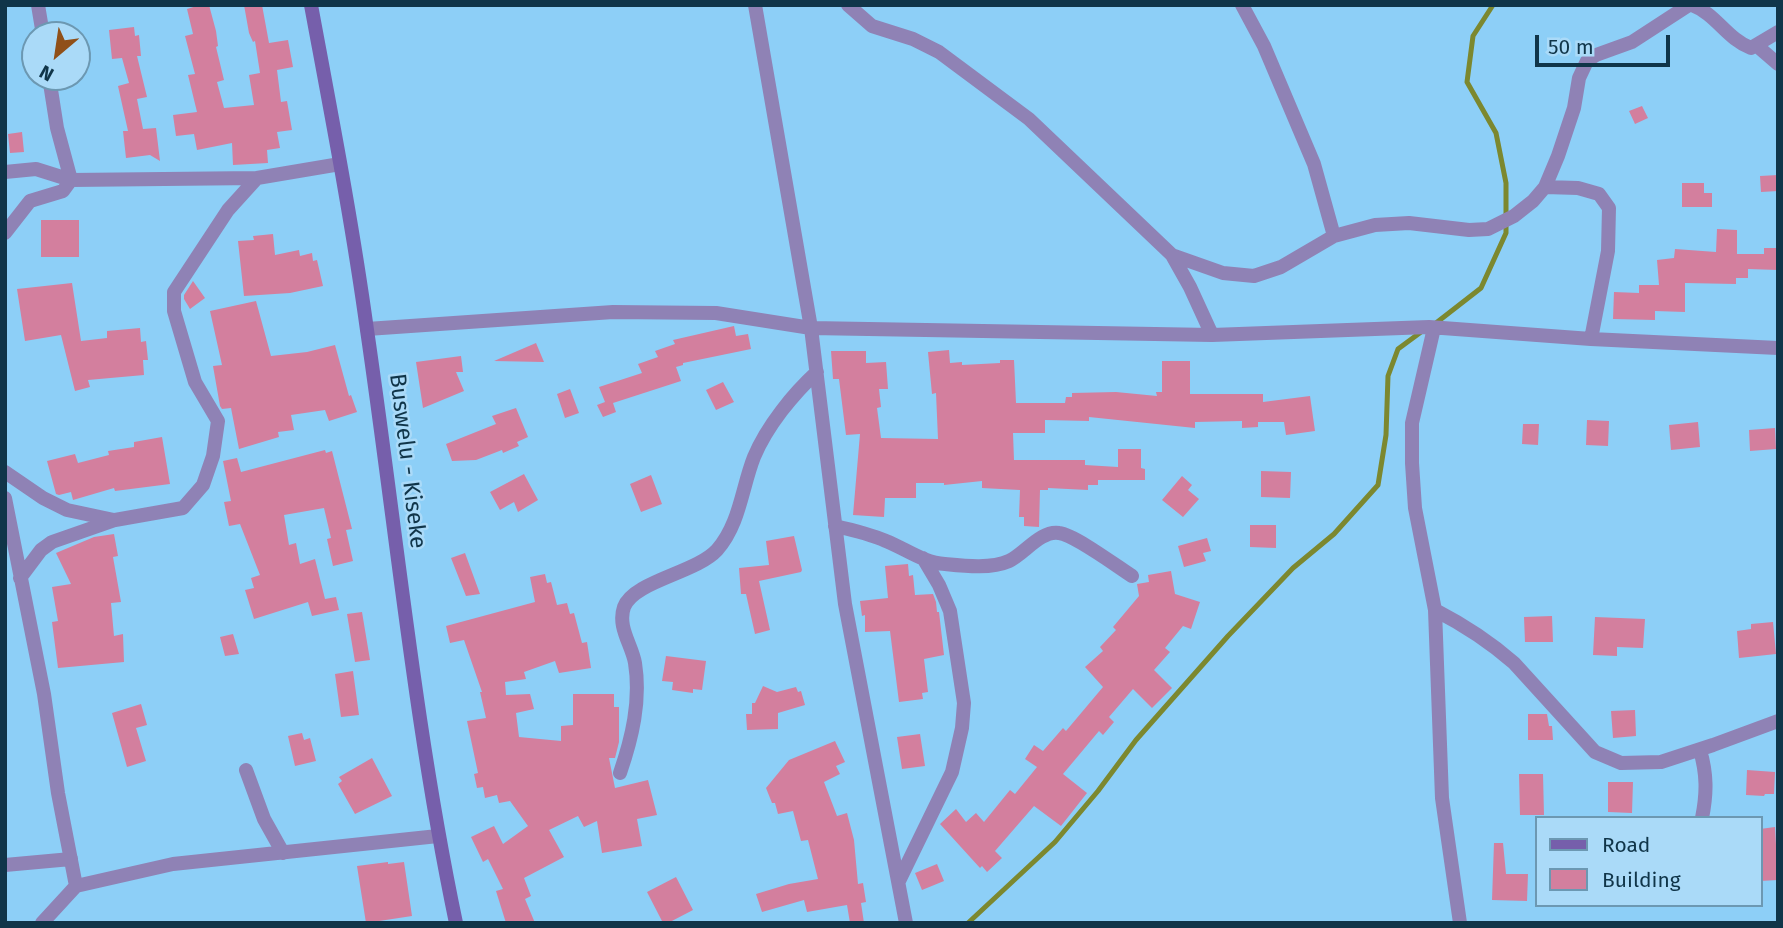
<!DOCTYPE html>
<html>
<head>
<meta charset="utf-8">
<style>
	body { margin:0 }
	#map { position:relative; width:1783px; height:928px; overflow:hidden; background:#8dcff7; font-family:"Fira Sans",sans-serif }
	canvas { display:block }
	.frame { position:absolute; inset:0; border:7px solid #103549; pointer-events:none }
	.legend { position:absolute; left:1535px; top:816px; width:228px; height:91px; box-sizing:border-box; background:#aadaf8; border:2px solid #6c98b2; margin:0; padding:9px 12px; list-style:none; font-size:21px; color:#103549 }
	.legend li { display:flex; align-items:center; gap:14px; height:35px }
	.legend b { width:35px; border:2px solid #6c98b2 }
	.north { position:absolute; left:21px; top:21px; width:70px; height:70px; box-sizing:border-box; background:#aadaf8; border:2px solid #6c98b2; border-radius:50%; rotate:209deg; font-size:19px; font-weight:700; line-height:28px; text-align:center; color:#103549 }
	.north::after { content:''; display:block; margin:auto; width:24px; height:32px; background:#905019; clip-path:polygon(50% 0,100% 100%,50% 72%,0 100%) }
	.scale { position:absolute; left:1535px; top:35px; width:135px; height:32px; box-sizing:border-box; border:4px solid #103549; border-top:0; padding-left:9px; font-size:21px; line-height:24px; white-space:nowrap; color:#103549; -webkit-text-stroke:5px #aadaf8; paint-order:stroke }
</style>
</head>
<body>
<div id="map">
<canvas width="1783" height="928"></canvas>
<div class="frame"></div>
<ul class="legend">
<li><b style="height:9px;background:#765fab"></b>Road</li>
<li><b style="height:19px;background:#d37f9e"></b>Building</li>
</ul>
<div class="north">N</div>
<div class="scale">50 m</div>
</div>
<script>
const ctx = document.querySelector('canvas').getContext('2d');
ctx.lineJoin = 'round';
function strokePath(path, color, width, dash) { ctx.strokeStyle = color; ctx.lineWidth = width; ctx.lineCap = dash ? 'butt' : 'round'; ctx.setLineDash(dash || []); ctx.stroke(path); }
function fill(path, color) { ctx.fillStyle = color; ctx.fill(path, 'evenodd'); }
function write(font, color, halo, rows, align = 'center') {
  ctx.font = font + ' "Fira Sans",sans-serif'; ctx.lineWidth = 5; ctx.setLineDash([]); ctx.textBaseline = 'middle'; ctx.strokeStyle = halo; ctx.fillStyle = color; for (const [text, x, y, turn = 0] of rows) {
    ctx.save(); ctx.translate(x, y); ctx.rotate((+turn || 0) * Math.PI / 180); ctx.textAlign = isNaN(turn) ? turn : align; if (halo) ctx.strokeText(text, 0, 0); ctx.fillText(text, 0, 0); ctx.restore();
  }
}
const stream = new Path2D(`
	M1436,323L1481,288L1506,233V183L1496,133L1467,82L1473,36L1493,5
	M968,923L1055,842L1098,791L1136,740L1228,636L1293,568L1334,534L1378,485L1386,435L1388,376L1398,349L1421,332`);
const building = new Path2D(`
	M200,5H209L216,31L218,46L216,47L224,80L217,82L224,108L254,105L249,75L260,73L255,41L253,42L249,33L244,5H262L269,43L288,40L293,67L277,70L281,102L287,101L292,130L277,132L280,148L267,150L268,163L233,165L232,143L197,150L194,134L176,136L173,115L197,112L188,75L195,74L185,36L193,34L187,9Z
	M134,27L135,36L139,35L141,56H137L147,97L137,99L143,129L156,128L160,161L150,155L126,158L123,131H128L118,86L129,83L122,58L112,59L109,30Z
	M1642,106L1648,118L1635,124L1629,111Z
	M22,132L24,152L10,153L8,134Z
	M1778,175V191L1761,192L1760,176Z
	M1682,183H1704V193H1712V207H1682Z
	M41,220H79V257H41Z
	M1717,229L1737,230V254H1764V248H1778V270L1748,269V278H1736V284L1685,283V312L1655,311V320L1613,319L1614,292L1639,293V285H1659L1657,260L1674,258L1675,249L1716,252Z
	M273,234L275,255L299,250L300,256L312,253L313,261L317,260L323,286L290,293L244,296L238,241L254,240L253,236Z
	M193,281L205,298L190,309L184,299V295Z
	M72,283L81,341L107,338V331L140,328L141,342L146,341L148,360H143L144,375L88,380L90,387L75,391L61,335L25,341L17,289Z
	M256,301L271,356L307,352L335,345L349,396L351,395L357,412L329,421L325,410L291,415L294,430L278,432L279,437L239,449L231,408L222,409L220,406L213,366L222,365L210,311Z
	M734,326L736,336L748,334L751,349L683,363V365L676,367L681,381L613,403L616,412L603,417L597,405L605,402L599,387L642,373L638,364L658,357L655,351L675,344L673,340Z
	M536,343L544,362L494,361Z
	M949,350L950,363L962,362V365L1000,363V360H1014L1016,403H1065L1066,397H1072V393L1116,392L1157,396L1156,392H1162V361H1190V394H1263V402L1310,396L1315,431L1286,435L1284,422H1258V427L1242,428V421L1195,422V428L1089,417V421L1045,420V433H1013L1014,460H1085V465L1118,467V449H1141V468L1145,469V480H1098V485H1088V490L1048,488V490H1040L1039,527L1024,526V517H1019L1020,490L982,488V481L944,485V483H916V498H885L884,517L853,515L860,434L846,435L839,379H833L831,351H866V363L886,362L888,389H879L881,407L877,408L881,438L938,439L936,393L932,394L928,352Z
	M461,356L463,372H456L464,391L423,408L416,362Z
	M723,382L734,402L716,410L706,390Z
	M570,389L579,413L565,418L557,394Z
	M516,408L528,437L517,442L519,446L503,453L502,450L476,460L452,461L446,444L496,424L492,416Z
	M1587,420L1609,421L1608,446L1586,445Z
	M1698,422L1700,447L1671,450L1669,425Z
	M1523,424H1539L1538,445L1522,444Z
	M1775,428L1776,449L1750,451L1749,430Z
	M162,437L170,484L115,491L114,488L73,500L71,492L59,495L56,494L47,461L75,454L78,463L109,455L108,451L134,447V442Z
	M325,450L326,453L332,451L352,529L346,530L353,561L333,566L327,539L331,538L324,508L284,515L289,545L296,543L300,564L315,559L325,599L336,597L339,610L312,616L308,602L254,619L245,590L254,588L251,578L260,575L240,524L229,526L224,502L231,501L223,461L237,458L241,472Z
	M1261,471L1291,472L1290,498L1261,497Z
	M524,474L538,500L518,512L514,502L500,510L490,492Z
	M651,475L662,504L641,512L630,484Z
	M1182,476L1192,485L1188,490L1199,499L1183,517L1162,500Z
	M1250,525H1276V548L1250,547Z
	M114,534L118,556L113,557L121,602L111,603L114,636L123,634L124,662L58,668L52,622L58,621L52,587L71,584L56,553L94,537Z
	M794,536L802,570L801,572L759,581L770,630L755,634L746,594H741L739,568L769,565L766,541Z
	M1207,538L1211,551L1203,553L1206,561L1184,567L1178,546Z
	M465,553L480,594L466,596L451,558Z
	M908,564L909,576L913,575L915,595L933,594L936,602L937,612H939L944,655L924,659L928,692L922,693L923,699L899,702L890,631L865,632V615L862,616L860,601L888,598L885,566Z
	M1171,571L1175,594L1200,602L1191,629L1183,626L1165,648L1170,652L1154,670L1172,688L1152,708L1133,689L1109,717L1114,722L1103,735L1099,731L1063,774L1087,793L1061,826L1034,806L995,851L1002,858L987,872L982,866L980,868L940,824L956,809L966,822L976,813L984,822L1010,790L1015,794L1037,767L1025,759L1034,745L1043,751L1063,728L1066,731L1103,687L1085,667L1103,651L1100,647L1116,630L1113,627L1139,596L1137,584L1149,582L1148,575Z
	M545,574L547,583L551,582L557,605L567,603L570,614L574,613L582,643L587,642L591,668L559,673L555,661L524,672L526,679L505,682L506,695L530,694L534,709L516,713L519,737L561,741V726L573,725V694H614V707H619V742L615,758H609L615,788L648,780L657,815L637,819L642,846L602,853L597,821L584,827L578,816L549,830L564,857L524,878L531,896L525,899L535,923H506L496,891L503,889L488,859L483,862L471,837L494,826L503,844L528,826L510,801L499,803L497,795L485,798L483,787L477,788L474,774L478,773L467,721L486,718L480,692H482L464,640L450,643L446,626L535,602L530,577Z
	M362,612L370,660L355,662L347,614Z
	M1552,616L1553,642H1525L1524,617Z
	M1595,617L1645,619L1643,648L1617,647V656L1593,655Z
	M1773,622L1776,654L1739,658L1737,631L1751,629V624Z
	M233,634L239,654L225,656L220,637Z
	M666,656L706,661L702,690L693,689V693L672,690L673,682L662,681Z
	M353,671L359,715L341,717L335,674Z
	M763,686L777,692L796,687L798,692L801,691L805,705L778,713V729L747,730L746,714H752V703H755Z
	M141,704L147,725L136,728L146,761L127,767L112,713Z
	M1635,710L1636,736L1613,738L1611,711Z
	M1528,714H1547L1549,726H1552L1553,740H1528Z
	M302,733L304,740L310,738L316,761L295,766L288,736Z
	M920,734L925,766L902,769L897,737Z
	M835,741L845,762L836,766L840,774L824,782L837,816L847,813L854,840L858,884L863,883L866,902L861,903L864,923H850L847,905L807,912L804,900L762,912L756,894L789,884L818,879L808,840L801,841L793,811L778,814L775,803H772L766,788L789,760Z
	M372,758L392,796L355,814L338,784L342,781L339,777Z
	M1747,770L1775,772L1774,794H1765L1764,796L1746,795Z
	M1519,774H1543L1544,815H1520Z
	M1608,782H1633L1632,813L1608,812Z
	M1775,827L1778,880L1760,881V829Z
	M1494,843H1503L1506,874H1528L1527,901L1492,900Z
	M388,862V864L404,862L412,916L366,923L357,866Z
	M937,864L944,881L922,890L915,873Z
	M676,877L693,910L668,923H663L647,892Z`);
const minor = new Path2D(`
	M38,5L43,35
	M755,5L811,328L845,604L906,923
	M848,5L872,26L913,39L939,52L1029,119L1172,255L1190,287L1212,335
	M1242,5L1264,46L1314,164L1334,236
	M1692,5C1716,14 1727,39 1751,48L1778,32
	M1756,45L1778,64
	M5,172L36,169L71,180L257,178
	M1545,187L1578,188L1599,194L1609,208L1608,251L1591,339
	M5,233L30,201L63,191L71,180L57,128L49,77
	M1172,255L1223,273L1254,276L1281,267L1334,236L1375,225L1409,223L1469,230L1488,229L1514,216L1533,201L1545,187L1558,156L1574,108L1579,78L1587,61L1596,55L1632,42L1689,5
	M1434,328L1412,423V463L1415,508L1435,610L1442,798L1460,923
	M367,329L613,312L716,313L811,328L1212,335L1429,327L1591,339L1778,348
	M5,472L43,498L67,510L114,520
	M5,498L44,694L58,793L76,886
	M835,526C853,530 870,534 886,541C906,549 924,563 945,564C965,566 991,569 1009,561C1024,554 1041,530 1059,533C1075,535 1115,565 1132,576
	M20,578L41,550L52,542L115,520L183,508L203,485L213,456L218,421L195,382L174,311V292L228,210L257,178L340,164
	M1435,610C1464,625 1489,641 1514,663L1595,752L1621,763L1661,762L1713,745L1778,721
	M1700,750C1707,774 1707,793 1702,818
	M246,770L264,819L283,853
	M620,773C632,738 641,701 635,663C632,645 617,627 624,607C634,581 696,573 717,550C740,524 742,487 754,457C767,426 793,394 817,372
	M5,865L71,859
	M899,881L952,772L962,728L964,703L950,611L939,585L923,558
	M42,923L76,886L173,864L438,836`);
const secondary = new Path2D(`
	M311,5C331,113 352,221 367,330C396,528 415,727 456,923`);
const streetNames = [
	["Buswelu - Kiseke",407,461,83]
];
strokePath(stream, '#7c882f', 5);
fill(building, '#d37f9e');
strokePath(minor, '#8f82b5', 14);
strokePath(secondary, '#765fab', 14);
write('23px', '#103549', '#aadaf8', streetNames);
</script>
</body>
</html>
